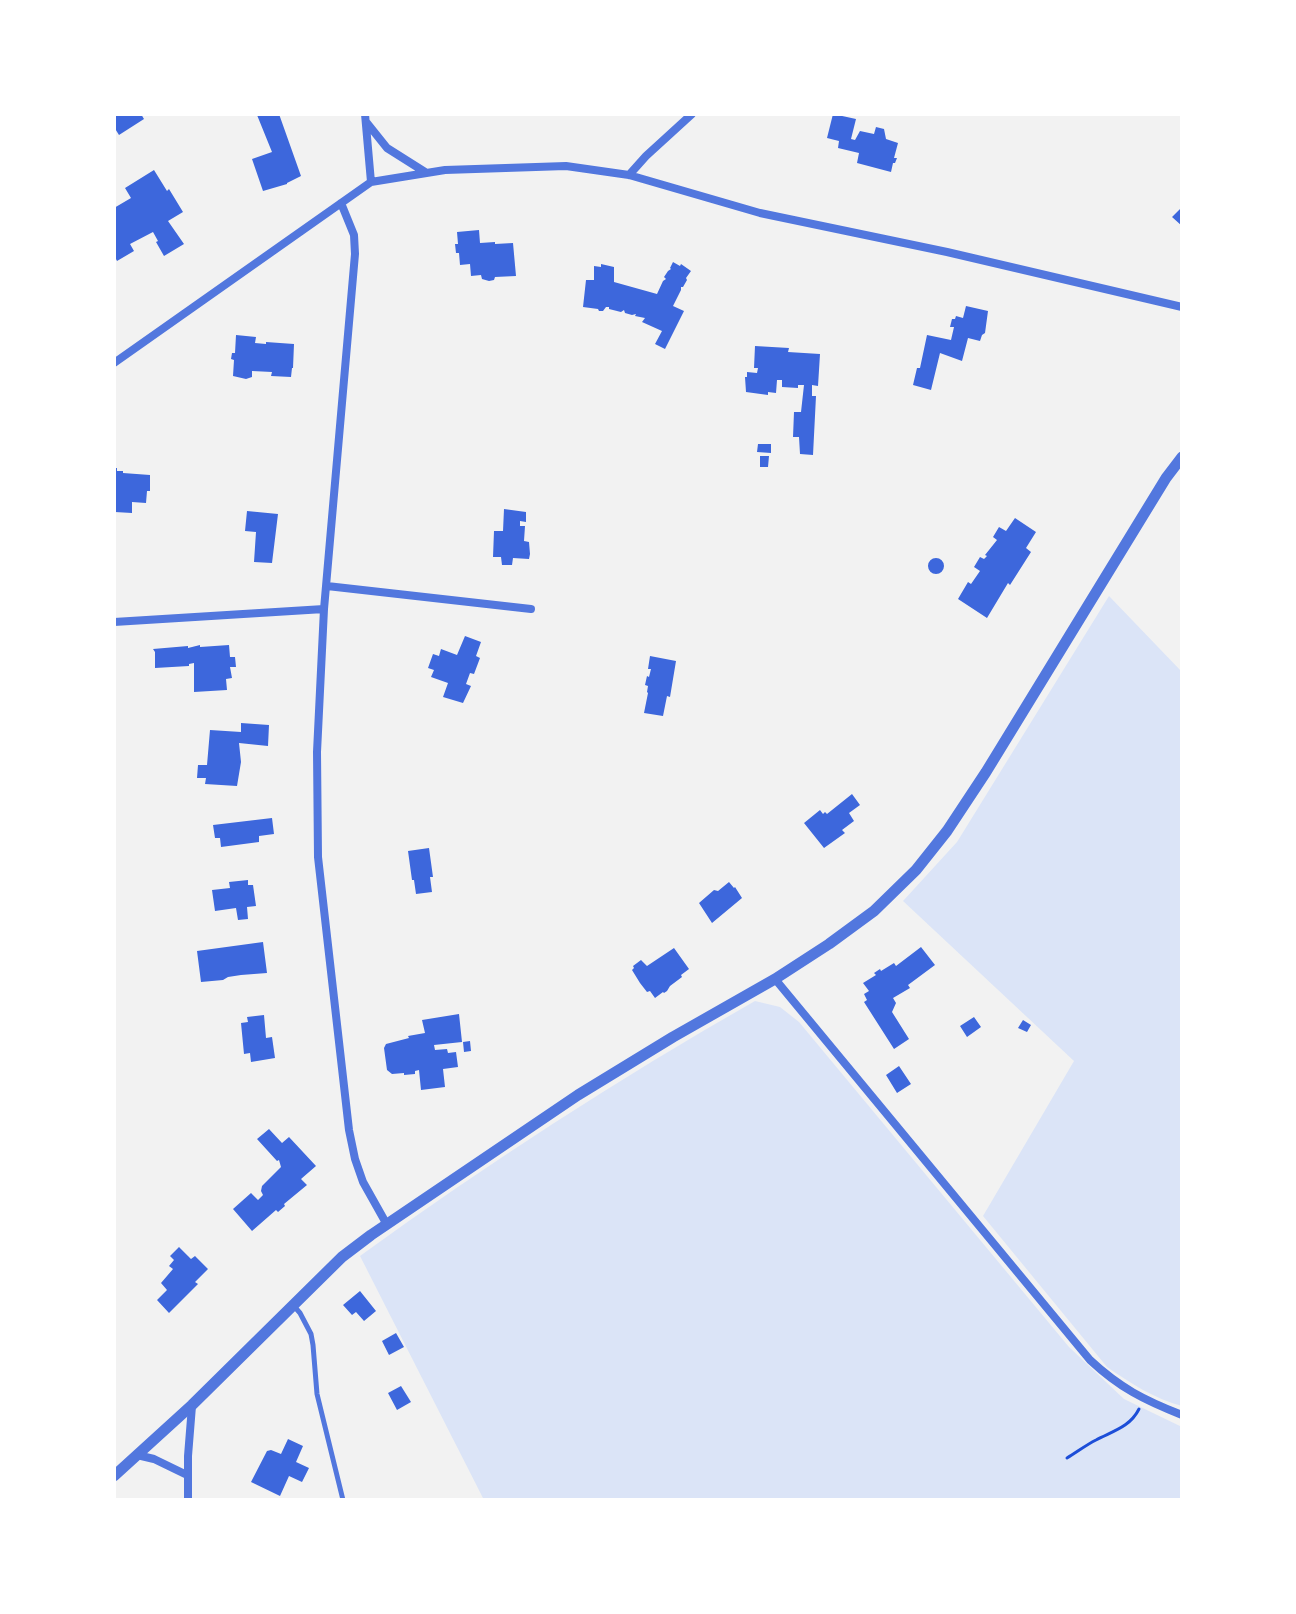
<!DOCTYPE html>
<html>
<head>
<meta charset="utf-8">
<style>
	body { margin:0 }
	#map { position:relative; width:1296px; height:1614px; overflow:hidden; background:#f2f2f2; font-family:"Titillium Web",sans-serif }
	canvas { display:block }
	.frame { position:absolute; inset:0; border:116px solid #fff; pointer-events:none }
</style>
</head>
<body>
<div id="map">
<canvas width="1296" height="1614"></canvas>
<div class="frame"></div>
</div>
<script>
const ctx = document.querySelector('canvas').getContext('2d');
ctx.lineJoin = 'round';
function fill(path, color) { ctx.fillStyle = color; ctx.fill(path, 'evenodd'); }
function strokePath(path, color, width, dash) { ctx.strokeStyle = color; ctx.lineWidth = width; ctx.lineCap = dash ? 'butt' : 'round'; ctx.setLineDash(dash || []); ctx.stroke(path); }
const green = new Path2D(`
	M1109,596L1182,672V1406C1155,1399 1130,1383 1107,1367L983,1216L1074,1061L903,901L957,842Z
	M755,1001L780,1007L799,1022L1069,1347L1124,1399L1182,1427V1500H484L360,1256C487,1164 618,1079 755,1001Z`);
const building = new Path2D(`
	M114,114H141L144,119L119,135L114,127Z
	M260,114H279L301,176L287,183V184L263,191L252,159L272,152L257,115Z
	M833,114L856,119L851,139L855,140L860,131L874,134L876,127L884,129L886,139L898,143L894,158H897L895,163H893L891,172L857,163L859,153L838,148L839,141L827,138Z
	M154,170L167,191L169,189L183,212L168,221L184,244L164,256L156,242L158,241L153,232L130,244L134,251L117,261L114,255V208L131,198L125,188Z
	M1182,207V226L1172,217Z
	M479,230L480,243L495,242V244L513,243L516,276L495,277L494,280L489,281L482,279L481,275L471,276L470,264L460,265L459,253H456L455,244H458L457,232Z
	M673,262L680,266L681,264L691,271L686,278L687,280L683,287H681V290L673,306L684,311L665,349L655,344L662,331L642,322L645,318L635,316L636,314L632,315L625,313L624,310L621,312L609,309V307H606L603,311H599L598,309L583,307L586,280H594V266L601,267V264L614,267V282L657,294L663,281L666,279L664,277L668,271L671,269L670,268Z
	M966,306L988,311L985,333L982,335L980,341L968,338L962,361L940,353L931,390L913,385L917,368H920L927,335L951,340L954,327H950L952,319H955L956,316L963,318Z
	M236,335L256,337L255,343L266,344V342L294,344L293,368H292L291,377L271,376L272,372L252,371V377L246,379L233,376L234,360L231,359L232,353H235Z
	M755,346L789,348L788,352L820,354L818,386L812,385V396H816L813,455L800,454L799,437H793L794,412H801L804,385H798V388L782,387V380H777L776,393L768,392V395L746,392L745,377H747V372L757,373L758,368H754Z
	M758,444H771V453L757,452Z
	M760,456H769L768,467H760Z
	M114,468H117V471H123V473L150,475V491H147L146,503L132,502V513L115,512Z
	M504,509L526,512V522L520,521V526H525L524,541L529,542L530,554L529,559L513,558L512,565H502L501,557H493L494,531H503Z
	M247,511L278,514L272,563L254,562L256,532L245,531Z
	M1015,518L1036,532L1026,548L1031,552L1010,585L1008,583L987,618L958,599L968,582L971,584L980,571L974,567L980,557L984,559L987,556L985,555L997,540L993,537L999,527L1006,531Z
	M928 566a8 8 0 1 1 16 0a8 8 0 1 1-16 0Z
	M465,636L481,642L476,656L480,658L474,674L470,673L466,684L471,686L463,703L443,697L448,683L431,677L434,670L428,668L433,654L439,656L441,649L457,655Z
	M200,645V647L229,645L230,657H235L236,667H230L232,678L226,679L227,690L194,692V663L189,664V666L155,668V652L153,649L188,646V648Z
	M650,656L676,661L670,697L667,696L663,716L644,713L648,693L647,692L648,686L645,685L647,676L649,677L651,669H648Z
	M241,723L269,725L268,746L239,743L241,762L237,786L205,784L206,778H197L198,765H207L210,730L241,732Z
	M852,794L860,805L849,813L854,821L842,830L845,833L824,848L804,823L820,810L823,814L825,812L827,814Z
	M272,818L274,834L259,836V842L221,847L220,838H215L213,825Z
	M429,848L433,877H430L432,892L416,894L414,880H412L408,851Z
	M248,880V885H253L256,906L247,907L248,919L238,920L236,908L215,911L212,890L230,888L229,882Z
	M729,882L734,888L735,887L742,898L712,923L699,903L714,890L718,891Z
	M263,942L267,973L241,975L228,977L223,980L201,982L197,951Z
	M921,947L935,965L908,985L910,988L893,998L896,1003L892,1012L909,1039L894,1049L864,1002L867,1000L864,994L869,991L863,983L876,975L874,973L880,969L881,971L894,963L896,966Z
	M674,948L689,969L681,975L682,977L670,986L667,991L664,993L663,992L655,998L650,991L647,992L640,983L632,970L634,968L633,966L641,960L647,966Z
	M459,1014L462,1042L434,1045L435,1050L447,1049L448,1053L456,1052L458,1067L443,1069L445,1087L421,1090L419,1070L415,1071V1074L404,1075V1073L392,1074L387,1070L384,1048L386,1044L409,1038L408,1036L425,1033L422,1020Z
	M264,1015L266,1038L272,1037L275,1058L251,1062L250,1053L244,1054L241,1023L248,1022L247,1017Z
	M974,1017L981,1027L967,1037L960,1026Z
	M1023,1020L1031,1025L1027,1032L1018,1028Z
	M470,1041L471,1051L464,1052L463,1042Z
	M899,1066L911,1084L897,1093L886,1075Z
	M269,1129L282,1143L289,1137L316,1166L301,1179L307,1185L284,1204L285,1206L278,1212L276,1210L252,1231L233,1209L251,1193L258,1200L263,1195L261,1191L262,1186L281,1167L279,1160L277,1161L257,1139Z
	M179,1247L191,1259L195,1256L208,1269L195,1282L198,1284L169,1313L157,1300L167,1290L161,1283L173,1269L169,1266L174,1260L170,1256Z
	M360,1291L376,1311L364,1321L356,1312L352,1315L343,1305Z
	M396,1333L404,1347L389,1355L382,1341Z
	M401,1386L411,1402L397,1410L388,1393Z
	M288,1439L303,1446L296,1462L309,1468L302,1482L289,1476L280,1496L251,1482L267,1451L271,1450L281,1454Z`);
const path = new Path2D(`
	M1067,1458C1077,1452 1086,1445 1096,1440C1113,1431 1130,1427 1139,1409`);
const service = new Path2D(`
	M293,1305L300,1313L311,1334L313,1345L317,1394L343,1500`);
const minor = new Path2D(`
	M365,114L371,182
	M367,123L387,148L425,172
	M629,175L646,156L692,114
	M341,203L354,235L355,254L324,609L317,752L318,857L349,1130L355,1159L363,1182L386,1223
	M114,363L371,182L445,170L566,166L629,175L760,213L947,252L1182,307
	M327,586L531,609
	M114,622L324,609
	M775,979L1090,1360C1120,1388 1144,1400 1182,1415
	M137,1455L154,1459L187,1475
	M188,1500V1456L192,1406`);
const tertiary = new Path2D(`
	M114,1476L192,1405L342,1257L371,1235L578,1095L673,1037L775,979L829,944L874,911L916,870L947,831L986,772L1166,478L1182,457`);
fill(green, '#dbe4f7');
fill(building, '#3d67dc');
strokePath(path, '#1d4ed8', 3);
strokePath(service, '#5277de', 5);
strokePath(minor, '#5277de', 8);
strokePath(tertiary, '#5277de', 11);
</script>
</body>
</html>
